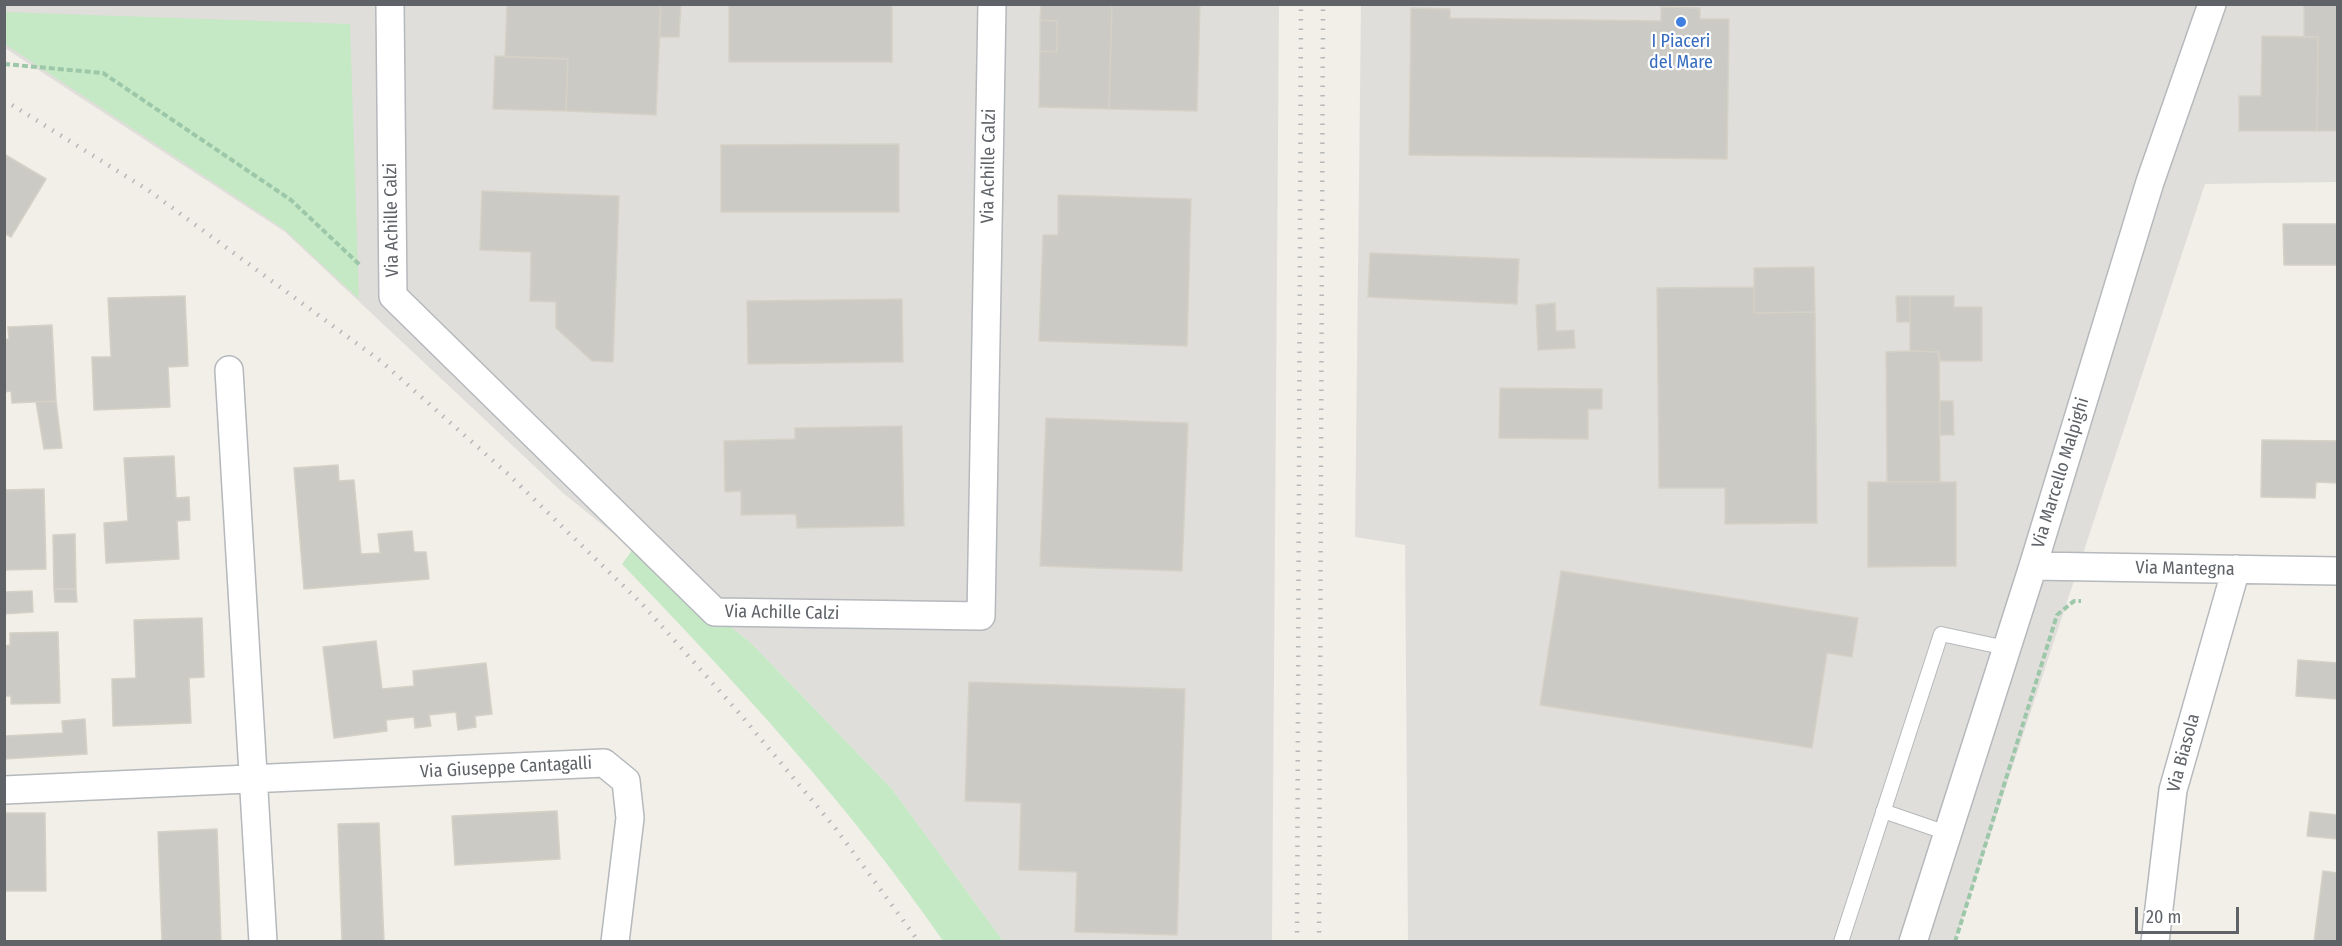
<!DOCTYPE html>
<html>
<head>
<meta charset="utf-8">
<style>
	body { margin:0 }
	#map { position:relative; width:2342px; height:946px; overflow:hidden; background:#f1efe8; font-family:"Fira Sans Condensed",sans-serif }
	canvas { display:block }
	.frame { position:absolute; inset:0; border:6px solid #5f6368; pointer-events:none }
	.scale { position:absolute; left:2135px; top:907px; width:104px; height:27px; box-sizing:border-box; border:3px solid #5f6368; border-top:0; padding-left:8px; font-size:18px; line-height:21px; white-space:nowrap; color:#5f6368; -webkit-text-stroke:4px #fff; paint-order:stroke }
</style>
</head>
<body>
<div id="map">
<canvas width="2342" height="946"></canvas>
<div class="frame"></div>
<div class="scale">20 m</div>
</div>
<script>
const ctx = document.querySelector('canvas').getContext('2d');
ctx.lineJoin = 'round';
function fill(path, color) { ctx.fillStyle = color; ctx.fill(path, 'evenodd'); }
function strokePath(path, color, width, dash) { ctx.strokeStyle = color; ctx.lineWidth = width; ctx.lineCap = dash ? 'butt' : 'round'; ctx.setLineDash(dash || []); ctx.stroke(path); }
function write(font, color, halo, rows, align = 'center') {
  ctx.font = font + ' "Fira Sans Condensed",sans-serif'; ctx.lineWidth = 4.5; ctx.setLineDash([]); ctx.textBaseline = 'middle'; ctx.strokeStyle = halo; ctx.fillStyle = color; for (const [text, x, y, turn = 0] of rows) {
    ctx.save(); ctx.translate(x, y); ctx.rotate((+turn || 0) * Math.PI / 180); ctx.textAlign = isNaN(turn) ? turn : align; if (halo) ctx.strokeText(text, 0, 0); ctx.fillText(text, 0, 0); ctx.restore();
  }
}
const industrial = new Path2D(`
	M4,5H1279L1272,941H1003L892,789L751,643L564,494L285,232L5,48Z
	M1361,5H2337V182L2205,184L1955,941H1408L1405,545L1355,537Z`);
const green = new Path2D(`
	M5,12L350,24L359,299L284,229L5,44Z
	M633,549L751,643L892,789L1003,941H943C849,804 737,684 622,564Z`);
const building = new Path2D(`
	M507,4H661L656,115L566,111L568,59L505,57Z
	M661,4H681L679,37H659Z
	M729,4H892V62H729Z
	M1041,4H1112L1109,109L1039,107L1040,51L1057,52V21L1040,20Z
	M1112,4H1200L1197,111L1109,109Z
	M2304,4H2338V131H2317L2318,37H2304Z
	M1661,7L1700,8V19H1729L1727,159L1409,155L1411,8L1450,9V18L1661,21Z
	M1040,20L1057,21V52L1040,51Z
	M2262,36L2318,37L2317,131H2239V96H2261Z
	M495,56L568,59L566,111L493,109Z
	M899,144V212H721V145Z
	M4,154L46,179L11,237L4,233Z
	M482,191L619,196L613,362L592,361L556,328V302L530,301L531,252L480,250Z
	M1058,195L1191,199L1187,346L1039,341L1043,235H1058Z
	M2283,224H2338V265H2284Z
	M1370,253L1519,259L1517,304L1368,297Z
	M1814,267L1815,312L1754,313V268Z
	M1754,287V313L1815,312L1817,523L1725,524V488H1659L1657,288Z
	M185,296L188,366L168,367L170,407L94,410L92,357H111L108,298Z
	M1896,296H1910V322H1897Z
	M1910,296H1954V307H1982V361H1940L1939,352L1910,351Z
	M902,299L903,362L748,364L747,301Z
	M1555,303L1556,331L1574,330L1575,348L1538,350L1536,305Z
	M52,325L56,401L12,403L11,391L4,392V340L9,339L8,327Z
	M1910,351L1939,352L1940,482H1887L1886,352Z
	M1500,388L1602,389V409H1588V439L1499,438Z
	M56,401L62,448L44,449L36,402Z
	M1940,401H1953L1954,435H1940Z
	M1046,418L1188,423L1182,571L1040,566Z
	M902,426L904,526L797,528L796,514L741,515V491L725,492L724,441L795,439V428Z
	M2262,440L2338,441V483L2316,482L2315,498L2261,497Z
	M174,456L176,498L189,497L190,520L177,521L179,559L106,563L104,523L128,521L124,458Z
	M338,465L339,481L354,480L361,554L380,553L378,534L412,531L414,552H426L429,579L304,589L294,468Z
	M1868,482H1956V566L1868,567Z
	M44,489L46,569L4,570V490Z
	M75,534L76,589H54L53,535Z
	M1561,571L1858,618L1852,657L1827,653L1812,748L1540,705Z
	M54,589H76L77,602H55Z
	M32,591L33,612L4,614V592Z
	M202,618L204,677L189,678L191,723L113,726L112,679L136,678L134,620Z
	M58,632L60,703L11,704V696H4V646L10,645V633Z
	M376,641L382,689L414,686L413,671L486,663L492,714L475,716L476,727L458,730L456,712L429,715L431,726L415,728L414,717L386,720L387,731L334,738L323,647Z
	M2298,660L2338,663V699L2296,696Z
	M969,682L1185,689L1177,935L1075,932L1077,872L1019,870L1021,803L965,801Z
	M85,719L87,754L4,759V736L63,733L62,721Z
	M557,811L560,859L455,865L452,816Z
	M2310,812L2338,815V839L2307,836Z
	M4,813H45L46,891H4Z
	M379,823L384,942H342L338,824Z
	M217,829L221,942H162L158,832Z
	M2323,871L2338,873V942H2314Z`);
const path = new Path2D(`
	M4,64L103,73L291,200L361,266
	M1955,942L2057,615L2074,601H2081`);
const lane = new Path2D(`
	M1883,811L1947,833
	M1841,942L1941,634L2006,648`);
const street = new Path2D(`
	M390,4L393,296L715,612L981,616L992,4
	M229,370L263,942
	M2033,566L2338,571
	M4,790L604,763L626,781L630,818L615,942
	M1913,942L2033,566L2150,182L2212,4
	M2155,942L2173,790L2236,569`);
const rail = new Path2D(`
	M4,100L148,190L382,362L508,474L642,604L740,714L836,829L919,942
	M1297,942L1301,4
	M1319,942L1323,4`);
const markers = [
	[1681,22,6,"#3f7fe0"]
];
const shopNames = [
	["I Piaceri",1681,42],
	["del Mare",1681,63]
];
const streetNames = [
	["Via Achille Calzi",989,166,-89],
	["Via Achille Calzi",392,220,-91],
	["Via Marcello Malpighi",2061,473,-73],
	["Via Mantegna",2185,569,1],
	["Via Achille Calzi",782,613,1],
	["Via Biasola",2184,753,-75],
	["Via Giuseppe Cantagalli",506,768,-3]
];
fill(industrial, '#e0deda');
fill(green, '#c5e8c5');
fill(building, '#cccac5');
strokePath(building, '#d6d1c6', 1.5);
strokePath(lane, '#b5b8bc', 16);
strokePath(street, '#b5b8bc', 30);
strokePath(path, '#9cc7a9', 4, [6, 3]);
strokePath(lane, '#fff', 14);
strokePath(street, '#fff', 27);
strokePath(rail, '#b6b7b8', 4.5, [1.5, 8]);
for (const [x, y, r, color] of markers) { const dot = new Path2D(); dot.arc(x, y, r, 0, 2 * Math.PI); ctx.fillStyle = color; ctx.fill(dot); strokePath(dot, '#fff', 2); }
write('18px', '#366cbe', '#fff', shopNames);
write('18px', '#5f6368', '#fff', streetNames);
</script>
</body>
</html>
